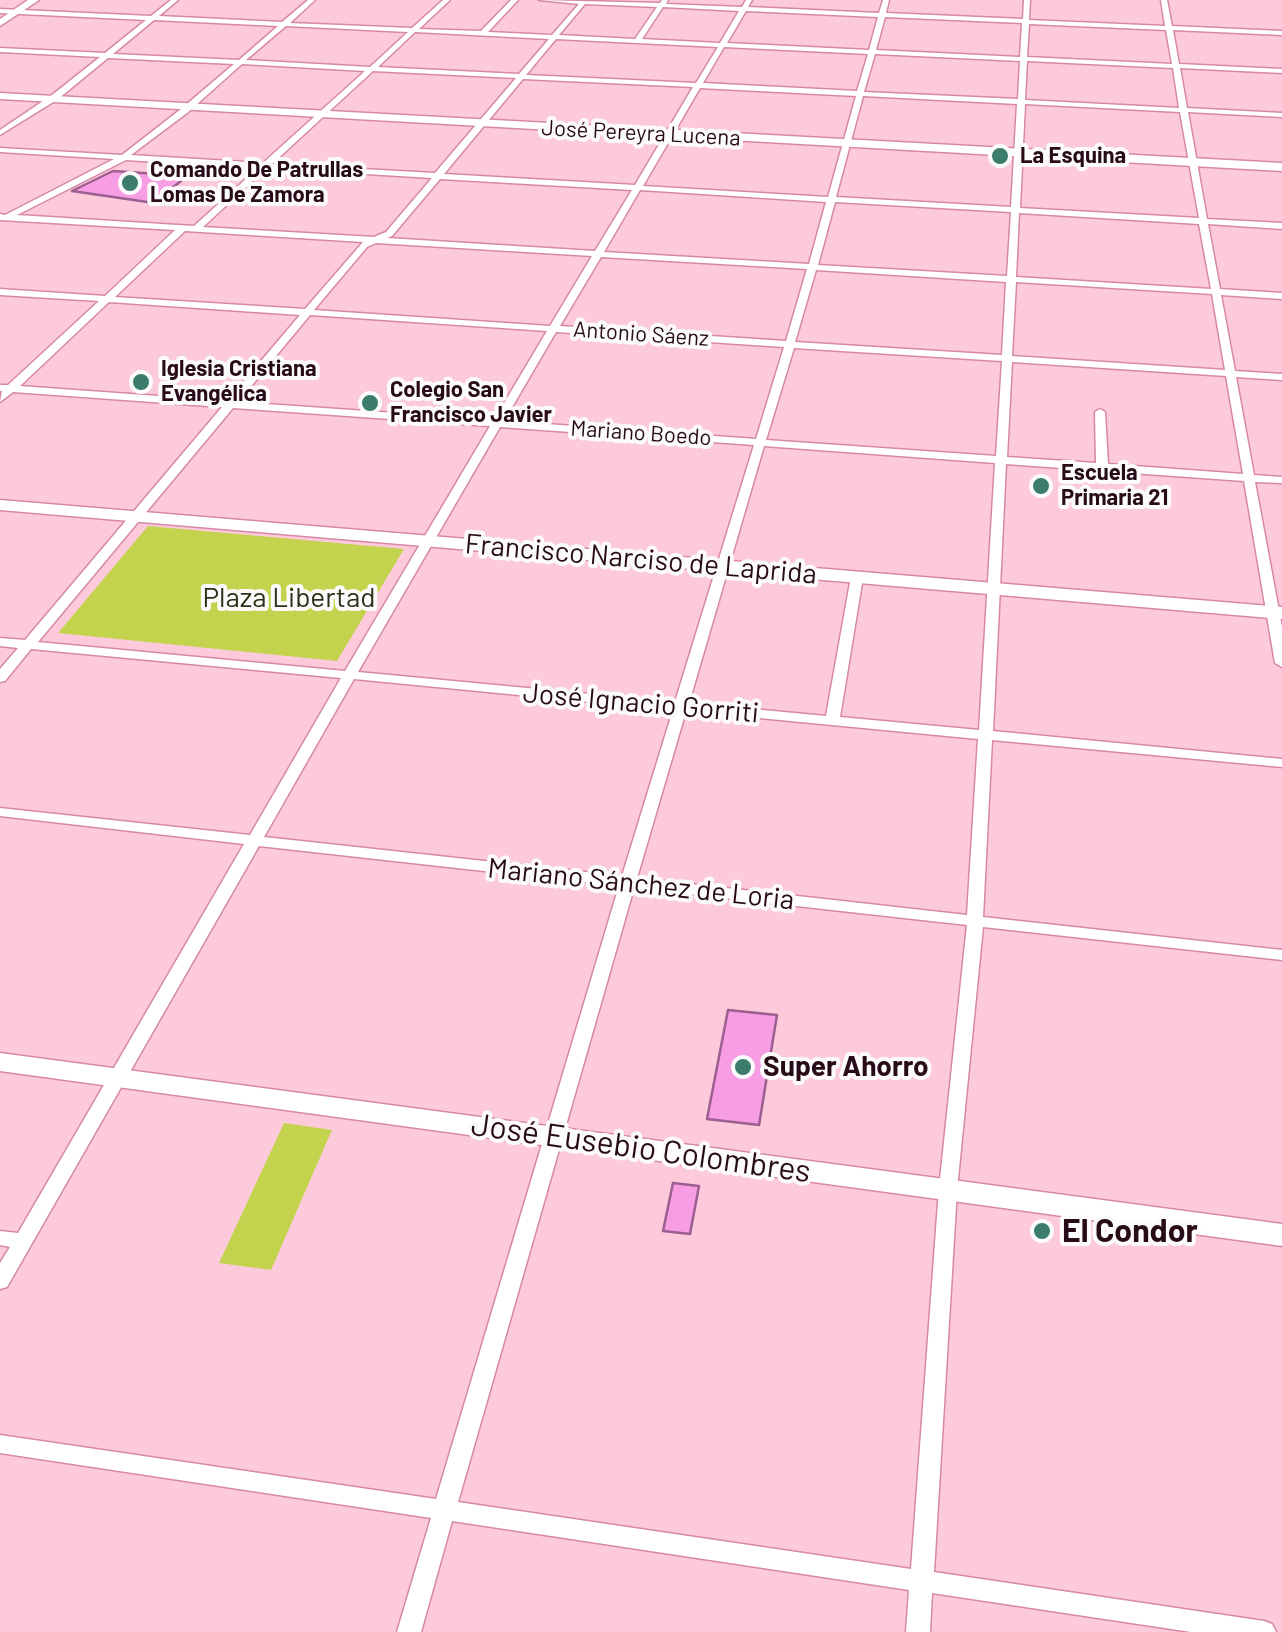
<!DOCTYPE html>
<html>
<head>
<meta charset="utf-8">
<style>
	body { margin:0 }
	canvas { display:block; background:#fdcadc }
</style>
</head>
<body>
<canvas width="1282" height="1632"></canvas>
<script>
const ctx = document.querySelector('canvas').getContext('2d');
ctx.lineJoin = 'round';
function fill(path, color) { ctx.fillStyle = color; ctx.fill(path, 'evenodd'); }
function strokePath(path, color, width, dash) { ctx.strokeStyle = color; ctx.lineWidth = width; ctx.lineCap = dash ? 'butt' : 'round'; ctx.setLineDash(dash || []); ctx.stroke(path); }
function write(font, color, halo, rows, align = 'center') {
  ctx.font = font + ' Barlow,sans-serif'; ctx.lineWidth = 8; ctx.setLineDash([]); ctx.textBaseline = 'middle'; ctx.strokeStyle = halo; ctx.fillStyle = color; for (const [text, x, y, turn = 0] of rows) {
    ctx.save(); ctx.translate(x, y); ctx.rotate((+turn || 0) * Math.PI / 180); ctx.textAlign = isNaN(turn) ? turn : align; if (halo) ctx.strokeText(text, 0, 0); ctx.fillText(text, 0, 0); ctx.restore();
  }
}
const green = new Path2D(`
	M148,526L404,549L337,661L58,633Z
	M284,1123L332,1130L271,1270L219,1263Z`);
const building = new Path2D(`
	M113,171L187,176L154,203L72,191Z
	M728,1010L777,1015L759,1125L707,1119Z
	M673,1183L699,1186L690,1234L663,1231Z`);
const street = new Path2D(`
	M171,0H178L159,16L282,22L308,0H315L290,23L412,28L443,0H450L419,29L481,31L511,0H518L488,32L552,35L579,4L539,0L660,3L662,0H668L666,4L742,7L746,0H752L748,7L879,13L883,0H889L886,13L1023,19L1024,0H1030L1029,20L1165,26L1161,0H1167L1172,26L1282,31V35L1173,30L1179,64L1282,69V73L1180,68L1187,108L1282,113V117L1188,112L1207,219L1282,223V229L1208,224L1220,289L1282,293V299L1221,295L1235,371L1282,374V380L1236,377L1254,475L1282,477V483L1255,482L1282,627V667L1275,663L1244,481L1006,464L993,731L1282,759V767L992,740L983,917L1282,950V960L983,927L957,1189L934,1572L1264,1621L1272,1624L1276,1632H1191L932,1593L930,1632H906L909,1590L452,1521L421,1632H397L431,1518L0,1453V1435L436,1499L619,886L259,846L7,1287L0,1289V1263L10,1247L0,1245V1231L18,1233L244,844L0,816V808L250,835L341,678L31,649L5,681L0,682V669L18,648L0,646V638L25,640L222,407L13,392L0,402L2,391H0V385H8L99,301L0,295V289L105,296L175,230L0,220V214L5,215L114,159L0,152V148L122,155L181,109L234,64L108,58L58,99L0,135V130L52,95L100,57L0,52V48L105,53L146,20L0,13V9L151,16ZM585,4L657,7L635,39L559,35ZM663,7L739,11L720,43L642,39ZM746,11L878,17L869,50L727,43ZM885,17L1022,23L1020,57L876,50ZM154,20L278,26L239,60L113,54ZM1029,24L1166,30L1172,64L1027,57ZM286,26L408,32L370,67L246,60ZM415,32L549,39L519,74L378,67ZM556,39L718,47L696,83L526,75ZM724,47L868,54L857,91L703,83ZM875,54L1020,61L1018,99L864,92ZM1027,61L1173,68L1179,108L1025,100ZM242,64L365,71L263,163L131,155L187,113ZM373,71L516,78L435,173L272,164ZM523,79L693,87L635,185L444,174ZM700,88L856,96L828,197L643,186ZM863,96L1017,104L1011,207L836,197ZM1025,104L1180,112L1199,218L1020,208ZM126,160L258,168L194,226L17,215ZM267,168L432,178L386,232L374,237L203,227ZM440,179L632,190L595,251L387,238L392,236ZM640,190L826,202L809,264L604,252ZM835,202L1011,212L1007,276L818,265ZM1019,213L1199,224L1211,289L1016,277ZM185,231L363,242L305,309L115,297ZM376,243L592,256L550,326L314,310L367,247ZM601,257L807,269L786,341L560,326ZM816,270L1006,282L1002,355L795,342ZM1016,282L1212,294L1225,370L1012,356ZM109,302L300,315L227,401L20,386ZM310,315L547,331L494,420L238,402ZM556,332L784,347L756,439L504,421ZM794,348L1002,361L996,456L766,440ZM1012,362L1226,376L1243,474L1108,464L1105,412L1100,409L1095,412L1096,463L1007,457ZM233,408L490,426L345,671L38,642ZM500,427L754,445L675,702L358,672ZM764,446L995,463L979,730L840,717L863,577L857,573L851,577L826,716L689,703ZM354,679L673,710L622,876L264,837ZM686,711L978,739L967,915L637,878ZM634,888L967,925L939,1189L911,1569L458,1502Z`);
const secondary = new Path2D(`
	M28,0H39L0,26V19Z
	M0,93L1282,163V171L0,99Z
	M0,500L1282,607V619L0,510Z
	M0,1053L1282,1224V1246L0,1071Z`);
const markers = [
	[1000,156,10,"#3b7c6c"],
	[130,183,10,"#3b7c6c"],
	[141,382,10,"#3b7c6c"],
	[370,403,10,"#3b7c6c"],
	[1041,486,10,"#3b7c6c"],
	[743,1067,10,"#3b7c6c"],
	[1042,1231,10,"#3b7c6c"]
];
const farStreetnames = [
	["José Pereyra Lucena",641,133,3],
	["Antonio Sáenz",641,334,4],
	["Mariano Boedo",641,433,4]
];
const farPoinames = [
	["La Esquina",1020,156],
	["Comando De Patrullas",150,170],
	["Lomas De Zamora",150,195],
	["Iglesia Cristiana",161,369],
	["Evangélica",161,394],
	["Colegio San",390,390],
	["Francisco Javier",390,415],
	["Escuela",1061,473],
	["Primaria 21",1061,498]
];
const streetNames = [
	["Francisco Narciso de Laprida",641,559,5],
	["José Ignacio Gorriti",641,703,5],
	["Mariano Sánchez de Loria",641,884,6]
];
const parkNames = [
	["Plaza Libertad",289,598]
];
const poiNames = [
	["Super Ahorro",763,1067]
];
const nearStreetnames = [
	["José Eusebio Colombres",641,1148,8]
];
const nearPoinames = [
	["El Condor",1062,1231]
];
fill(green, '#c4d34e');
fill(building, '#f69de3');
strokePath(building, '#9c5f8f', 2.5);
strokePath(street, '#d788a7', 3);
strokePath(secondary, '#d788a7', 3);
fill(street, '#fff');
fill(secondary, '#fff');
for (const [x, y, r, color] of markers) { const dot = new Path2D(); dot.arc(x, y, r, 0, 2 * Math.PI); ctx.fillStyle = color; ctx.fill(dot); strokePath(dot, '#fbfbfb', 4); }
write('22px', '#280b18', '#fbfbfb', farStreetnames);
write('bold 22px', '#280b18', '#fbfbfb', farPoinames, 'left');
write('28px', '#280b18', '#fbfbfb', streetNames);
write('28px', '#2d3018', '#fbfbfb', parkNames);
write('bold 28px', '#280b18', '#fbfbfb', poiNames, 'left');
write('32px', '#280b18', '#fbfbfb', nearStreetnames);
write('bold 32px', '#280b18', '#fbfbfb', nearPoinames, 'left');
</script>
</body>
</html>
